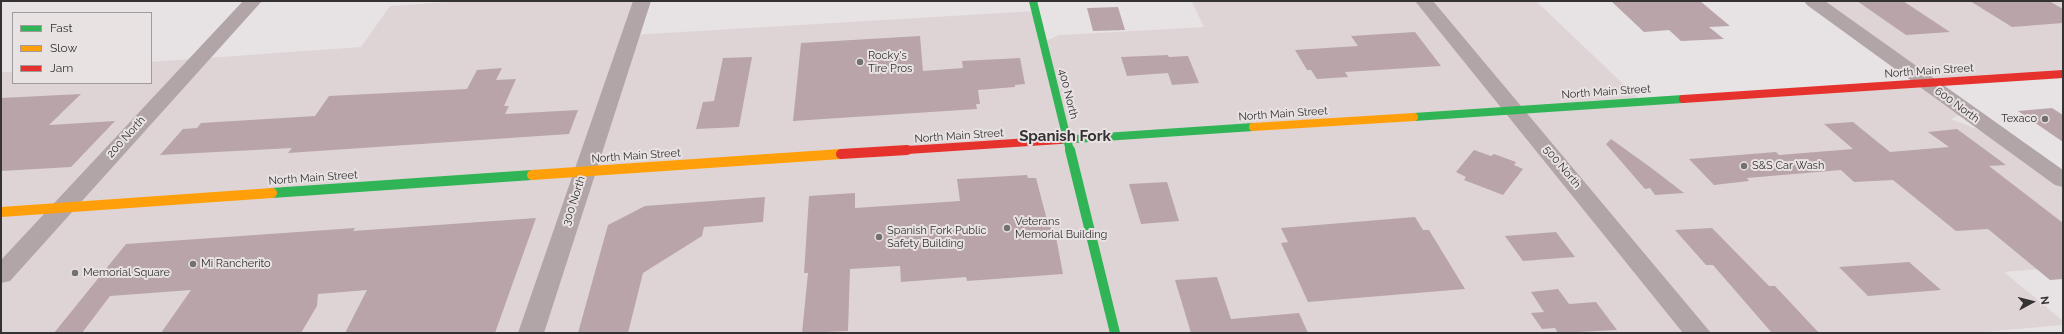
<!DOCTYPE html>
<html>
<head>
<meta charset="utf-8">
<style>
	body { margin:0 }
	#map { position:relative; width:2064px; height:334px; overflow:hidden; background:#e7e3e4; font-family:Raleway,sans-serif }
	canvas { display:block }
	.frame { position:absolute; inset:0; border:2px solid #353233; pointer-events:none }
	.legend { position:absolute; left:12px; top:12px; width:140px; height:72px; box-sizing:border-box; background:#e8e2e3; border:1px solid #a09c9d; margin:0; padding:5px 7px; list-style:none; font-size:12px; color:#353233 }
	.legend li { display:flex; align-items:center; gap:8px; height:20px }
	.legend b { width:20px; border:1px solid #a09c9d }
	.north { position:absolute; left:2012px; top:282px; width:40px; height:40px; -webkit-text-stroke:3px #e8e2e3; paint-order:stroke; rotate:83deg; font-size:11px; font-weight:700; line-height:16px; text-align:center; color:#353233 }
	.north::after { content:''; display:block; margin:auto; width:14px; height:18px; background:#353233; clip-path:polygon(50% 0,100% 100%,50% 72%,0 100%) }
</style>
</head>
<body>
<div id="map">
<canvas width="2064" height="334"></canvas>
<div class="frame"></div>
<ul class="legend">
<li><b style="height:5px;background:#30b455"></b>Fast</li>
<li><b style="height:5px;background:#ff9f0a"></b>Slow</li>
<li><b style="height:5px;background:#e5322d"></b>Jam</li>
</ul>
<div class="north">N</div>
</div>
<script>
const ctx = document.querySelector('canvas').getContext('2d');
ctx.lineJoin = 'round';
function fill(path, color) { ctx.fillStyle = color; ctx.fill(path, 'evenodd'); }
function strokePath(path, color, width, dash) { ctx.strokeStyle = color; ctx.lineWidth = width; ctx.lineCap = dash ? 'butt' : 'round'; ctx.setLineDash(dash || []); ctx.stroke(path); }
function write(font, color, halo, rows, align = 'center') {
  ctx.font = font + ' Raleway,sans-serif'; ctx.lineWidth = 4; ctx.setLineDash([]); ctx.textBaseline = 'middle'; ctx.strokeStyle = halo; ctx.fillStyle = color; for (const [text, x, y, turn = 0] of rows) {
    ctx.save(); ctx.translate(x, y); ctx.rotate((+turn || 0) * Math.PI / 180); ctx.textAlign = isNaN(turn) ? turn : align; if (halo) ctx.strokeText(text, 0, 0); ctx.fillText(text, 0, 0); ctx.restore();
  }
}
const built = new Path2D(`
	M464,1H642L631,35L1035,11L1043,42L1060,35L1204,27L1192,2L1536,1L1641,101L1927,83L1813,1H2063V74L1929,83L1967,112L1951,119L2010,142L2063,180V267L2004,272L2063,321V325L1973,333H1V72H13V83H151V62L361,47L390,6Z`);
const building = new Path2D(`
	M1611,1H1700L1730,26L1709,27L1724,39L1681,41L1669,30L1644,32Z
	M1857,1H1903L1950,32L1906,35Z
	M1970,1H2049L2063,9V23L2012,27Z
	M1118,7L1125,30L1093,31L1087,8Z
	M1415,32L1441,66L1345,72L1348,77L1317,79L1311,70H1307L1295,50L1358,46L1351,36Z
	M920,36L923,71L963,68L962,61L1020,58L1025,84L1015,85V87L978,90L980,104H976L977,109L793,121L801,43Z
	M1168,55L1169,57L1188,56L1199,83L1172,85L1168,73L1127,76L1121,57Z
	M752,57L739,127L696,129L703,102L714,101L723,58Z
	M502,68L496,80L516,79L504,106H509L505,114L578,110L569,134L288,153L292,148L160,155L183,129L197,128L201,123L315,116L329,96L467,89L477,70Z
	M81,94L49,125L115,121L71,167L1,171V98Z
	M2052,108L2063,115V142L2018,111Z
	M1853,122L1890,152L1949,147L1928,132L1957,129L2006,165L1989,166L2063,223V279L2050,280L1988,229L1956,231L1893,180L1854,182L1841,170L1747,178L1749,181L1714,185L1689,159L1776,152L1779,155L1853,149L1824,124Z
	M1611,139L1650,167L1684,193L1655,195L1650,188L1645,189L1606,144Z
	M1474,150L1491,156L1494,154L1516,162L1514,165L1523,169L1503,195L1464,180L1466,177L1456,172Z
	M1027,175L1028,178H1036L1047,220H1049L1053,237H1056L1063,274L967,281L966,277L901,282L900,266L850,269L848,331L802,333L808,273H804L809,196L855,193V208L960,201L957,179Z
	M1167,182L1179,221L1141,224L1129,184Z
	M765,197L763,222L704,227L702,236L643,273L628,333H578L608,225L645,206Z
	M1415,217L1423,230H1429L1465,289L1308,302L1281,243L1288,242L1281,228Z
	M536,218L495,333H345L367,290L318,294L317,306L301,333H161L191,290L110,296L82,333H54L126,244L355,228L353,231Z
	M1712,228L1769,286H1775L1819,333H1772L1713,265H1706L1675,230Z
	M1556,232L1575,257L1523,261L1505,236Z
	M1909,262L1941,290L1868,296L1839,267Z
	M1217,277L1231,319L1299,313L1308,333H1191L1175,280Z
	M1558,289L1569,304L1596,302L1617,330L1558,333L1555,328L1542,329L1531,313L1544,312L1531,292Z`);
const street = new Path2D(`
	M243,1H262L10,281L1,283V260Z
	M633,1H651L544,333H518Z
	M1415,1H1433L1711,333H1683Z
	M1804,1H1825L2063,170V187L2055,185L1807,5Z`);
const fastFar1 = new Path2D(`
	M1033,1L1070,151
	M1414,117L1683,99
	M1060,140L1253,127`);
const fast = new Path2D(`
	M1070,150L1115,333
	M272,193L532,175`);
const slowFar1 = new Path2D(`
	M1253,127L1414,117`);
const slow = new Path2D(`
	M532,175L841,154
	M1,212L272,193`);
const jamFar1 = new Path2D(`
	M1683,99L2063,74
	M892,151L1060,140`);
const jam = new Path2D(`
	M841,154L907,150`);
const markers = [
	[860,62,4,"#737071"],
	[2045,119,4,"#737071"],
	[1744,166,4,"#737071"],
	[1007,228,4,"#737071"],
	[879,237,4,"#737071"],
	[193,264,4,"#737071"],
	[75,273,4,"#737071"]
];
const poiNames = [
	["Rocky's",868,56],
	["Tire Pros",868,69],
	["Texaco",2037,119,"right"],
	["S&S Car Wash",1752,166],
	["Veterans",1015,222],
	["Memorial Building",1015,235],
	["Spanish Fork Public",887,231],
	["Safety Building",887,244],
	["Mi Rancherito",201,264],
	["Memorial Square",83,273]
];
const streetNames = [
	["North Main Street",1929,71,-4],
	["North Main Street",1606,92,-4],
	["400 North",1068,94,76],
	["600 North",1957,105,36],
	["North Main Street",1283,114,-4],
	["North Main Street",959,136,-4],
	["200 North",126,137,-48],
	["North Main Street",636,156,-4],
	["500 North",1562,167,50],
	["North Main Street",313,178,-4],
	["300 North",574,201,-72]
];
const districtNames = [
	["Spanish Fork",1065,136]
];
fill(built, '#ded4d5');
fill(building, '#b9a5a9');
fill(street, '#b2a5a7');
strokePath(fastFar1, '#30b455', 8);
strokePath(fast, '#30b455', 10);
strokePath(slowFar1, '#ff9f0a', 8);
strokePath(slow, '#ff9f0a', 10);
strokePath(jamFar1, '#e5322d', 8);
strokePath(jam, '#e5322d', 10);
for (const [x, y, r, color] of markers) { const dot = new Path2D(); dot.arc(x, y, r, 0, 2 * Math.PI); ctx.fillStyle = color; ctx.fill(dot); strokePath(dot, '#e8e2e3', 1.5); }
write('11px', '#353233', '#e8e2e3', poiNames, 'left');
write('11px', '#353233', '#e8e2e3', streetNames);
write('bold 15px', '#353233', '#e8e2e3', districtNames);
</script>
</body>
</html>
